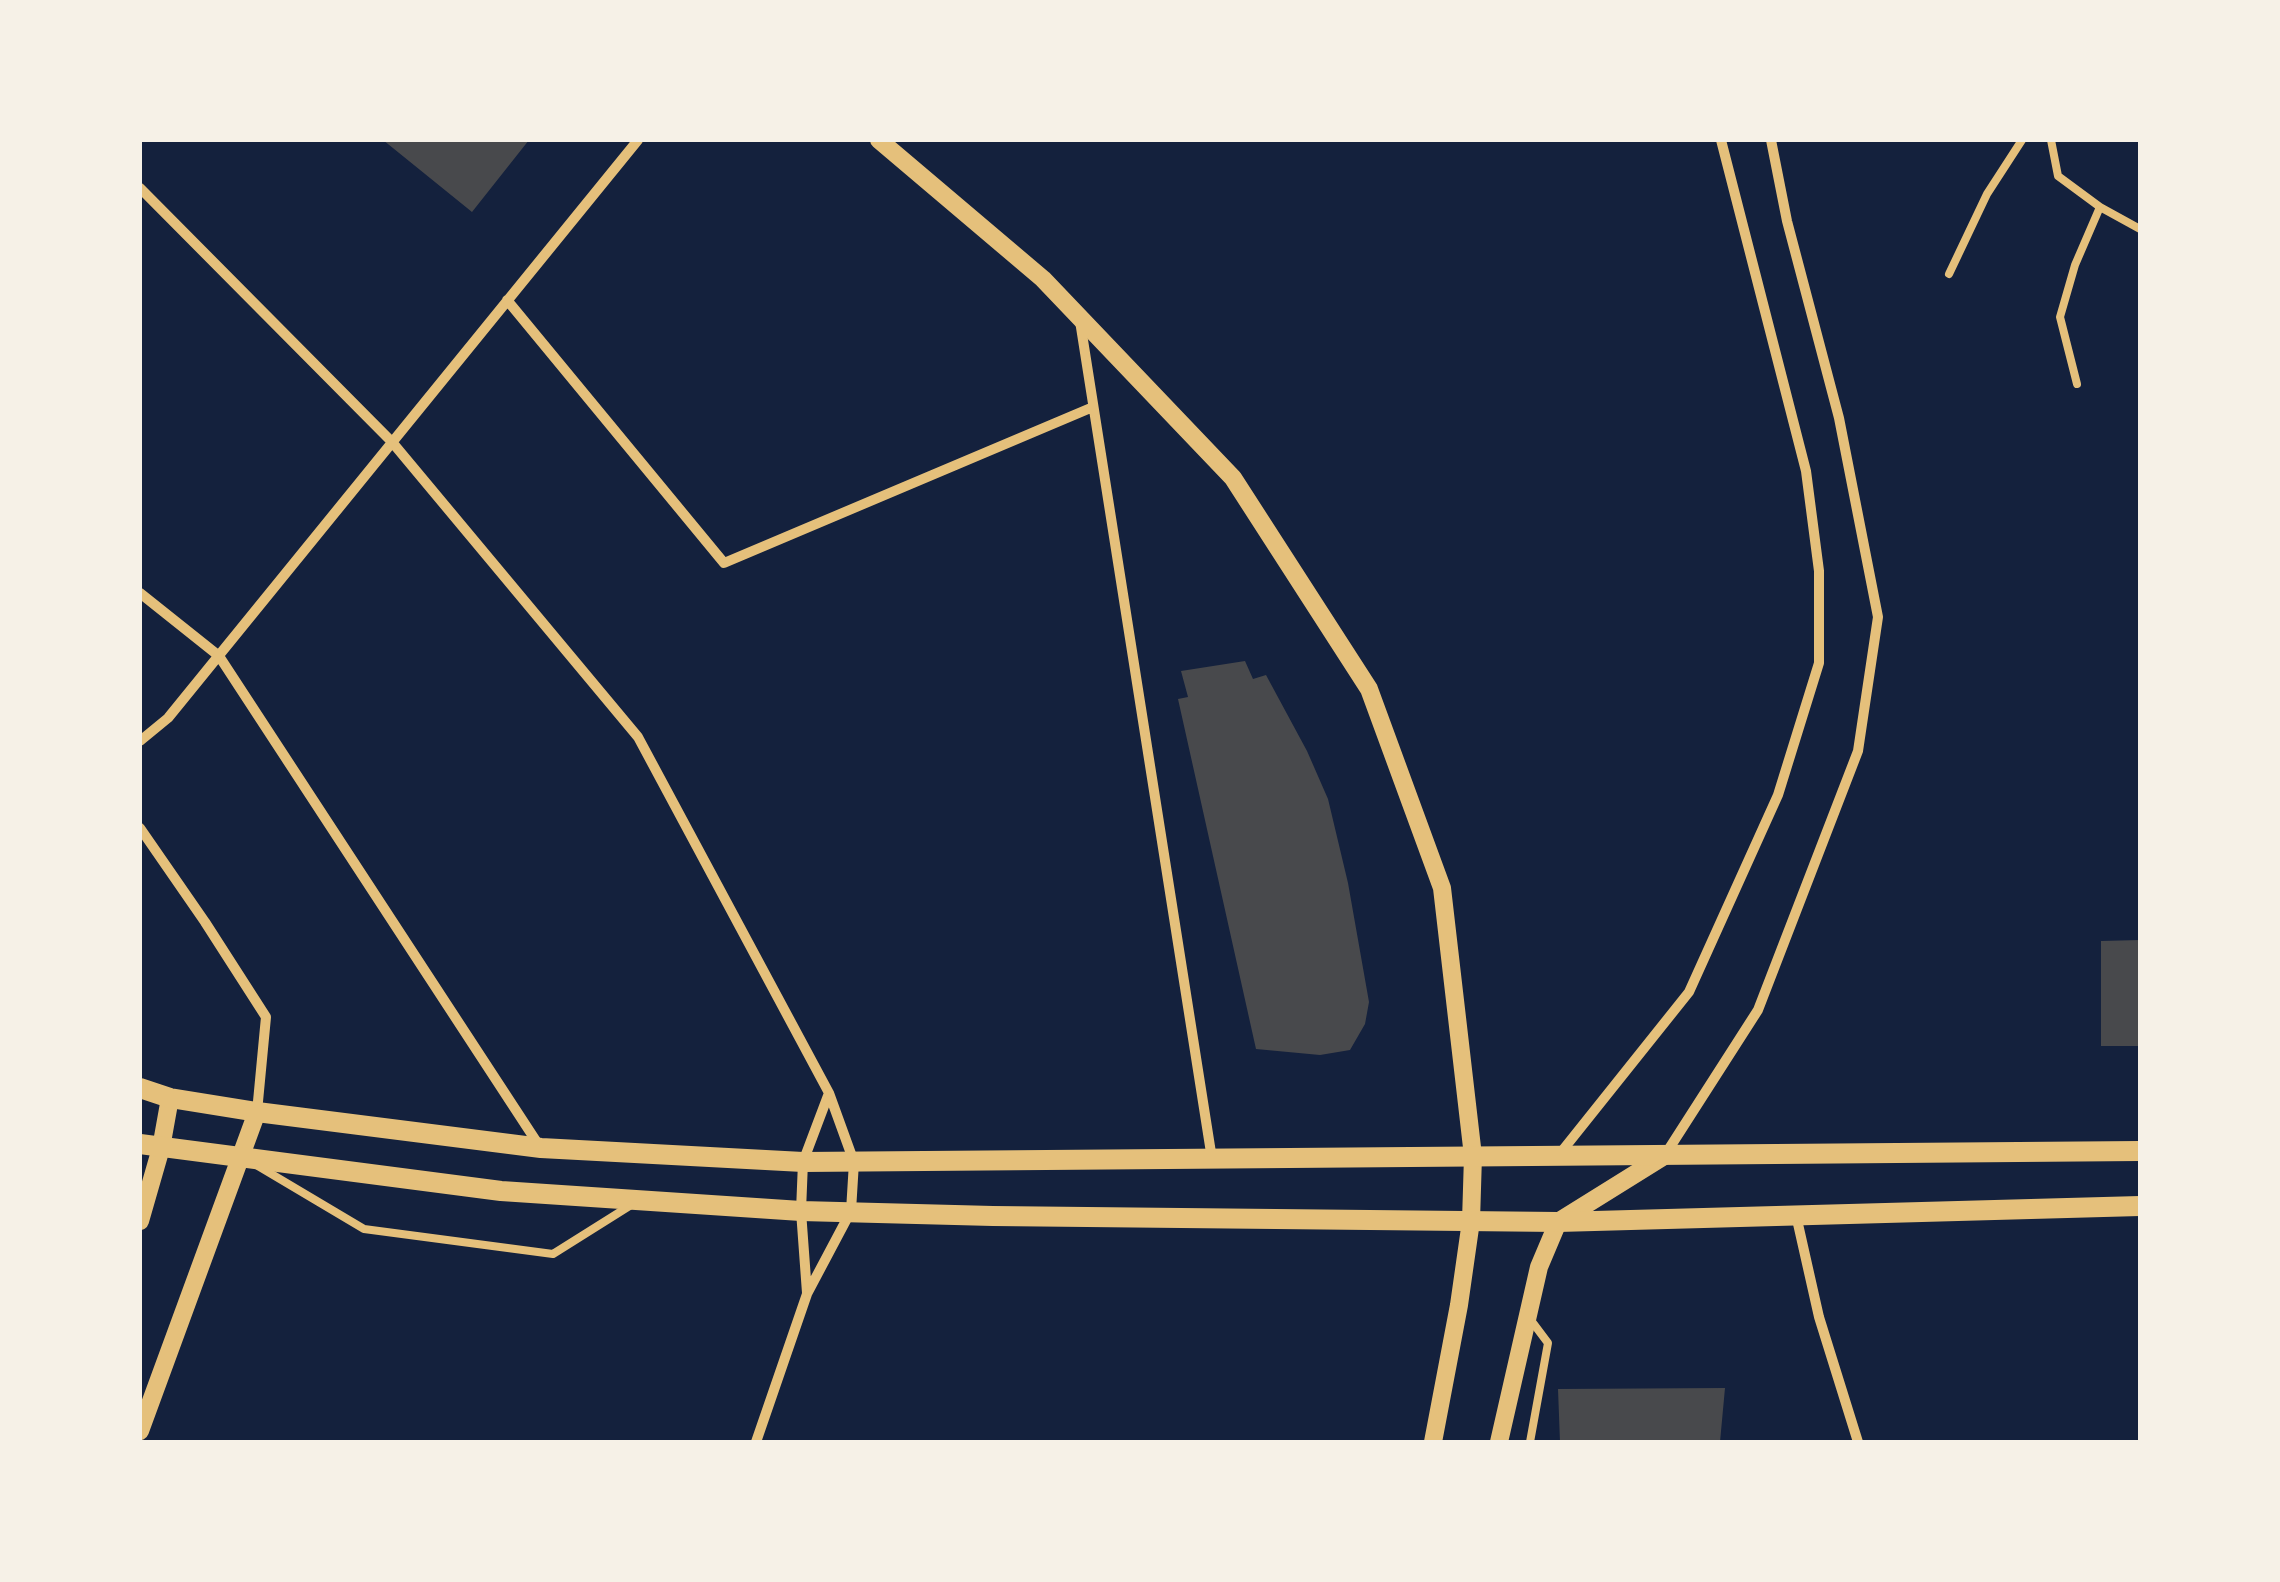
<!DOCTYPE html>
<html>
<head>
<meta charset="utf-8">
<style>
	body { margin:0 }
	#map { position:relative; width:2280px; height:1582px; overflow:hidden; background:#14213d; font-family:Commissioner,sans-serif }
	canvas { display:block }
	.frame { position:absolute; inset:0; border:142px solid #f6f1e7; pointer-events:none }
</style>
</head>
<body>
<div id="map">
<canvas width="2280" height="1582"></canvas>
<div class="frame"></div>
</div>
<script>
const ctx = document.querySelector('canvas').getContext('2d');
ctx.lineJoin = 'round';
function fill(path, color) { ctx.fillStyle = color; ctx.fill(path, 'evenodd'); }
function strokePath(path, color, width, dash) { ctx.strokeStyle = color; ctx.lineWidth = width; ctx.lineCap = dash ? 'butt' : 'round'; ctx.setLineDash(dash || []); ctx.stroke(path); }
const building = new Path2D(`
	M383,140H529L472,212Z
	M1245,661L1253,679L1266,675L1307,751L1328,799L1348,883L1369,1002L1365,1024L1350,1050L1320,1055L1256,1049L1178,699L1188,697L1181,671Z
	M2140,940V1046H2101V941Z
	M1725,1388L1720,1442H1560L1558,1389Z`);
const service = new Path2D(`
	M2051,140L2058,176L2100,207L2140,229
	M1949,274L1987,194L2022,140
	M2077,384L2060,317L2075,265L2100,207
	M258,1166L364,1229L553,1254L631,1205
	M1530,1442L1548,1343L1530,1319`);
const minor = new Path2D(`
	M140,188L392,442L638,737L829,1093L854,1162L851,1211L807,1294L756,1442
	M507,300L724,563L1093,407
	M1080,321L1212,1159
	M140,593L219,656L540,1147
	M140,741L168,718L638,140
	M140,828L205,922L266,1017L257,1112
	M1665,1155L1758,1010L1858,751L1878,617L1839,418L1787,221L1771,140
	M1558,1156L1689,992L1778,795L1819,663V571L1806,471L1721,140
	M1796,1215L1819,1317L1858,1442
	M807,1293L801,1211L803,1162L829,1093`);
const tertiary = new Path2D(`
	M879,140L1043,279L1233,478L1369,689L1442,888L1473,1156L1471,1221L1459,1305L1433,1442
	M140,1221L161,1148L170,1098
	M140,1431L257,1112
	M1499,1442L1539,1267L1558,1222L1664,1156`);
const secondary = new Path2D(`
	M140,1088L170,1098L257,1112L541,1148L803,1162L2140,1151
	M140,1144L501,1191L801,1211L993,1216L1558,1222L2140,1206`);
fill(building, '#48494c');
strokePath(service, '#e5c07b', 8);
strokePath(minor, '#e5c07b', 10);
strokePath(tertiary, '#e5c07b', 18);
strokePath(secondary, '#e5c07b', 20);
</script>
</body>
</html>
